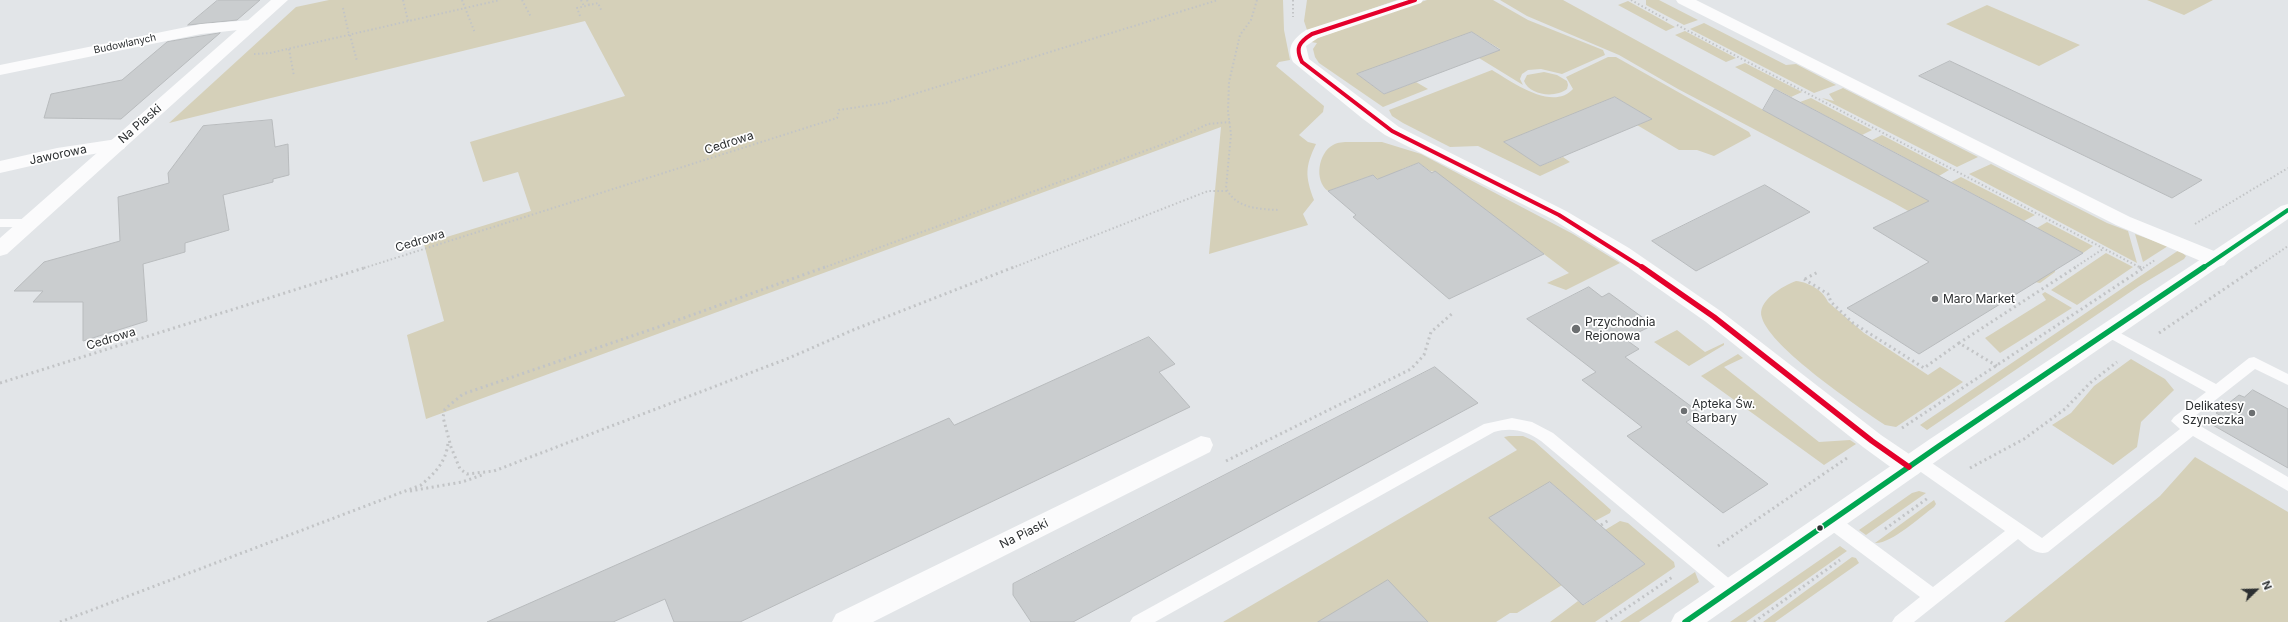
<!DOCTYPE html>
<html>
<head>
<meta charset="utf-8">
<style>
	body { margin:0 }
	#map { position:relative; width:2288px; height:622px; overflow:hidden; background:#e2e5e8; font-family:Inter,sans-serif }
	canvas { display:block }
	.north { position:absolute; left:2236px; top:570px; width:40px; height:40px; -webkit-text-stroke:3px #fff; paint-order:stroke; rotate:67deg; font-size:11px; font-weight:700; line-height:16px; text-align:center; color:#2c2f31 }
	.north::after { content:''; display:block; margin:auto; width:14px; height:18px; background:#2c2f31; clip-path:polygon(50% 0,100% 100%,50% 72%,0 100%) }
</style>
</head>
<body>
<div id="map">
<canvas width="2288" height="622"></canvas>
<div class="north">N</div>
</div>
<script>
const ctx = document.querySelector('canvas').getContext('2d');
ctx.lineJoin = 'round';
function fill(path, color) { ctx.fillStyle = color; ctx.fill(path, 'evenodd'); }
function strokePath(path, color, width, dash) { ctx.strokeStyle = color; ctx.lineWidth = width; ctx.lineCap = dash ? 'butt' : 'round'; ctx.setLineDash(dash || []); ctx.stroke(path); }
function write(font, color, halo, rows, align = 'center') {
  ctx.font = font + ' Inter,sans-serif'; ctx.lineWidth = 3.5; ctx.setLineDash([]); ctx.textBaseline = 'middle'; ctx.strokeStyle = halo; ctx.fillStyle = color; for (const [text, x, y, turn = 0] of rows) {
    ctx.save(); ctx.translate(x, y); ctx.rotate((+turn || 0) * Math.PI / 180); ctx.textAlign = isNaN(turn) ? turn : align; if (halo) ctx.strokeText(text, 0, 0); ctx.fillText(text, 0, 0); ctx.restore();
  }
}
const green = new Path2D(`
	M329,0H1283L1284,30L1290,60L1279,62L1276,66L1324,106L1323,112L1299,135L1308,142L1316,144C1305,167 1305,176 1314,200L1303,214L1308,225L1209,254L1221,127L426,419L407,335L444,321L424,244L531,211L518,172L483,182L470,142L625,96L585,21L169,123L296,7Z
	M1307,0H1397L1311,30H1307L1304,21Z
	M1427,0H1493L1528,20L1603,50L1605,55L1562,74L1541,69L1528,70L1522,74L1520,79L1523,85L1479,58L1500,49L1472,32L1357,74L1384,94L1416,82L1428,89L1383,107L1319,63L1315,57L1313,49L1317,43L1311,42L1314,39Z
	M1500,0H1563L2055,270V272L2040,283L2035,282L1894,203L1678,89L1619,55L1527,16Z
	M1646,0H1659L1698,20L1684,25L1646,5Z
	M2147,0H2213L2184,15Z
	M1628,1L1675,27L1666,31L1618,5Z
	M1987,5L2080,45L2039,66L1946,24Z
	M1704,23L1786,65L1796,64L1836,85L1814,93L1690,29Z
	M1685,31L1736,58L1726,62L1675,35Z
	M1608,57H1616L1749,132L1751,136L1714,156L1697,150H1679L1637,125L1651,119L1615,97L1505,142L1540,166L1563,157L1570,162L1540,176L1478,146L1450,147L1403,123L1392,116L1389,110L1492,70C1511,81 1552,112 1573,89L1566,77Z
	M1745,63L1802,92L1791,97L1735,67Z
	M1544,72L1557,75L1567,81L1568,85L1567,89C1556,98 1530,96 1524,81L1527,75Z
	M1843,88L1978,157L1957,167L1822,98L1834,101L1829,94Z
	M1811,98L1872,130L1862,135L1800,102Z
	M1882,135L1949,170L1939,176L1872,140Z
	M1349,142H1382L1421,154L1573,234L1620,263L1566,290L1547,283L1569,273L1435,172L1430,171L1419,163L1402,169L1413,178L1390,190L1373,175L1328,191C1314,181 1318,153 1333,145C1338,142 1344,142 1349,142Z
	M1991,164L2107,223L2128,231L2137,263L1969,174Z
	M1961,177L2035,215L2024,221L1951,182Z
	M2047,222L2093,246L2083,253L2037,228Z
	M2135,234L2168,246L2143,262Z
	M2179,250L2186,256L2184,259L2139,286L1927,430L1920,425Z
	M2106,253L2133,267L2077,305L2051,290Z
	M1796,281C1808,282 1823,290 1828,302L1864,333L1928,375L1940,367L1963,382L1896,427L1885,425C1857,406 1771,348 1762,318C1756,301 1783,286 1796,281Z
	M2045,292L2072,308L2000,353L1985,338L2046,300L2042,294Z
	M1677,330L1705,352L1724,343V345L1689,366L1654,342Z
	M1738,354L1743,358L1724,367L1819,442L1850,440L1856,444L1824,465L1701,376Z
	M2131,359L2165,379L2174,390L2141,422L2137,447L2113,465L2052,425L2071,413L2094,386Z
	M1509,436H1523L1534,441L1611,510L1610,513L1595,521L1550,482L1490,518L1562,585L1517,613H1510L1496,622H1223L1517,450L1504,437Z
	M2195,457L2288,512V622H2004L2160,496Z
	M1919,491L1926,493L1866,535L1859,530L1912,493Z
	M1934,500L1936,504L1934,507C1920,517 1891,544 1875,543Z
	M1620,521L1628,523L1674,562L1675,567L1595,622H1550L1578,601L1584,605L1645,564L1605,530Z
	M1840,546L1847,551L1746,622H1730Z
	M1852,557L1856,558L1859,563L1775,622H1763Z
	M1695,572L1699,582L1639,622H1620Z`);
const building = new Path2D(`
	M218,0H260L237,20L188,25Z
	M1472,32L1500,50L1384,94L1357,74Z
	M220,33L121,119L44,118L51,94L122,80L167,42Z
	M1950,61L2202,180L2172,198L1919,76Z
	M1775,89L2037,228L2083,253L1919,354L1847,308L1929,262L1873,228L1929,201L1763,110Z
	M1615,97L1652,119L1540,166L1504,142Z
	M272,120L275,147L288,144L289,175L273,179V182L223,195L229,230L185,243V252L143,264L147,321L83,341V302H33L43,291H14L44,262L120,241L118,197L169,183L168,173L203,126Z
	M1419,163L1432,173L1435,171L1544,254L1449,299L1353,217L1356,215L1328,191L1373,175L1377,179Z
	M1765,185L1810,212L1696,271L1652,241Z
	M1589,287L1602,297L1609,293L1653,325L1625,339L1639,349L1625,357L1700,413L1686,422L1768,484L1723,513L1627,436L1642,427L1582,380L1596,372L1527,319Z
	M1149,337L1175,364L1159,372L1190,407L740,622H674L665,599L613,622H487L949,418L954,425Z
	M1435,367L1478,403L1073,622H1031L1013,595V584Z
	M2253,390L2288,409V468L2211,424L2221,416L2216,413L2239,395L2244,397Z
	M1550,482L1645,564L1583,605L1489,518Z
	M1388,580L1428,622H1318Z`);
const pathFar1 = new Path2D(`
	M403,0L408,21
	M462,0L475,33
	M522,0L531,17
	M581,0L584,6
	M587,0L589,5
	M1257,0L1251,20L1240,35L1229,82L1228,112L1231,134L1226,188C1236,209 1259,209 1280,210
	M1293,0V17
	M1631,0L1669,21
	M343,8L349,35
	M580,16L577,8L598,3L602,12
	M1677,25L2141,268
	M350,35L357,61
	M289,49L294,76
	M254,54L270,53L500,0
	M2195,224L2288,168
	M364,268L837,118L839,110L885,103L1218,0
	M823,268L1172,141L1208,124L1230,122
	M1012,268L1208,191H1227
	M2074,268L2103,249
	M2143,268L2155,260
	M2256,268L2288,246`);
const path = new Path2D(`
	M825,267L667,324L463,394L445,409L443,417L451,447L460,469L467,474L494,471L789,358L853,330L1014,267
	M2139,267L2142,268
	M1804,279L1828,294L1831,302L1853,323L1924,368L1959,343
	M1805,279L1818,272
	M2159,333L2257,267
	M1997,366L1959,343L2076,267
	M0,383L367,267
	M1902,428L2145,267
	M1226,461L1411,369L1424,355L1431,332L1454,312
	M1970,468L2024,439L2065,409L2090,383L2117,362
	M410,491L462,482L485,474
	M1601,525L1609,520
	M1885,529L1928,498
	M1718,546L1847,458
	M60,622L421,485C435,473 446,462 448,443
	M1606,622L1674,576
	M1754,622L1840,560`);
const lane = new Path2D(`
	M0,219H29L35,223L29,227H0Z
	M2109,327L2216,384L2249,358L2254,357L2288,374V385L2255,369L2190,420L2288,477V491L2193,436L2048,552C2036,556 2027,546 2018,539L1914,622H1892L1895,617L1920,597L1825,526L1823,521L1825,516L1831,514L1837,516L1933,587L2005,531L1911,465L1909,461L1911,457L1917,455L1923,457L2042,538L2180,429L2171,421L2174,417L2206,392L2104,335L2102,332L2104,329Z
	M1512,418L1532,422L1553,433L1737,585L1740,590L1737,595L1731,597L1725,595L1541,441C1527,431 1512,427 1494,432L1155,622H1130L1133,617L1484,424Z`);
const street = new Path2D(`
	M1399,0H1423L1421,3L1318,38L1306,46L1309,59L1399,127L1566,211L1629,248L1722,312L1881,435L1918,460L1922,467L1918,474L1909,477L1900,474L1863,447L1706,322L1615,258L1552,219L1385,135L1363,119L1293,62C1286,47 1293,39 1306,30Z
	M1676,0H1696L2130,217L2224,255L2228,260L2224,265L2217,267L2210,265L2116,225L1678,3Z
	M251,20L257,22L259,25L257,28L201,34L0,75V65L201,24Z
	M117,139L124,141L126,145L124,149L57,160L0,173V161L57,148Z
	M1201,436L1210,438L1213,445L1210,452L873,622H832L836,614Z`);
const secondary = new Path2D(`
	M271,0H288L7,254L0,256V238Z
	M2288,204V219L1948,453L1707,622H1671L1675,614L1930,439L2281,206Z`);
const bus1Far1 = new Path2D(`
	M2203,268L2288,210`);
const bus1 = new Path2D(`
	M1685,622L1939,446L2204,267`);
const bus2Far1 = new Path2D(`
	M1415,0L1312,34C1299,42 1295,48 1302,62L1392,131L1559,215L1643,268`);
const bus2 = new Path2D(`
	M1642,267L1714,317L1872,441L1909,467`);
const markers = [
	[1935,299,4,"#6c6f71"],
	[1576,329,5,"#6c6f71"],
	[1684,411,4,"#6c6f71"],
	[2252,413,4,"#6c6f71"],
	[1820,528,3.5,"#2c2f31"]
];
const farStreetnames = [
	["Budowlanych",125,44,-12]
];
const streetNames = [
	["Na Piaski",140,124,-41],
	["Cedrowa",729,143,-18],
	["Jaworowa",58,155,-12],
	["Cedrowa",420,241,-17],
	["Cedrowa",111,339,-17],
	["Na Piaski",1024,534,-26]
];
const poiNames = [
	["Maro Market",1943,299],
	["Przychodnia",1585,322],
	["Rejonowa",1585,336],
	["Apteka Św.",1692,404],
	["Barbary",1692,418],
	["Delikatesy",2244,406,"right"],
	["Szyneczka",2244,420,"right"]
];
fill(green, '#d5d0b9');
fill(building, '#cacdcf');
strokePath(building, '#b8bbbd', 1);
strokePath(pathFar1, '#c2c4c6', 2, [1.5, 2.5]);
strokePath(path, '#c2c4c6', 3, [2, 3.5]);
fill(lane, '#fbfbfc');
fill(street, '#fbfbfc');
fill(secondary, '#fbfbfc');
strokePath(bus1Far1, '#00a651', 4);
strokePath(bus1, '#00a651', 5.5);
strokePath(bus2Far1, '#e4002b', 4);
strokePath(bus2, '#e4002b', 5.5);
for (const [x, y, r, color] of markers) { const dot = new Path2D(); dot.arc(x, y, r, 0, 2 * Math.PI); ctx.fillStyle = color; ctx.fill(dot); strokePath(dot, '#fff', 1.5); }
write('10px', '#2c2f31', '#fff', farStreetnames);
write('12px', '#2c2f31', '#fff', streetNames);
write('12px', '#2c2f31', '#fff', poiNames, 'left');
</script>
</body>
</html>
